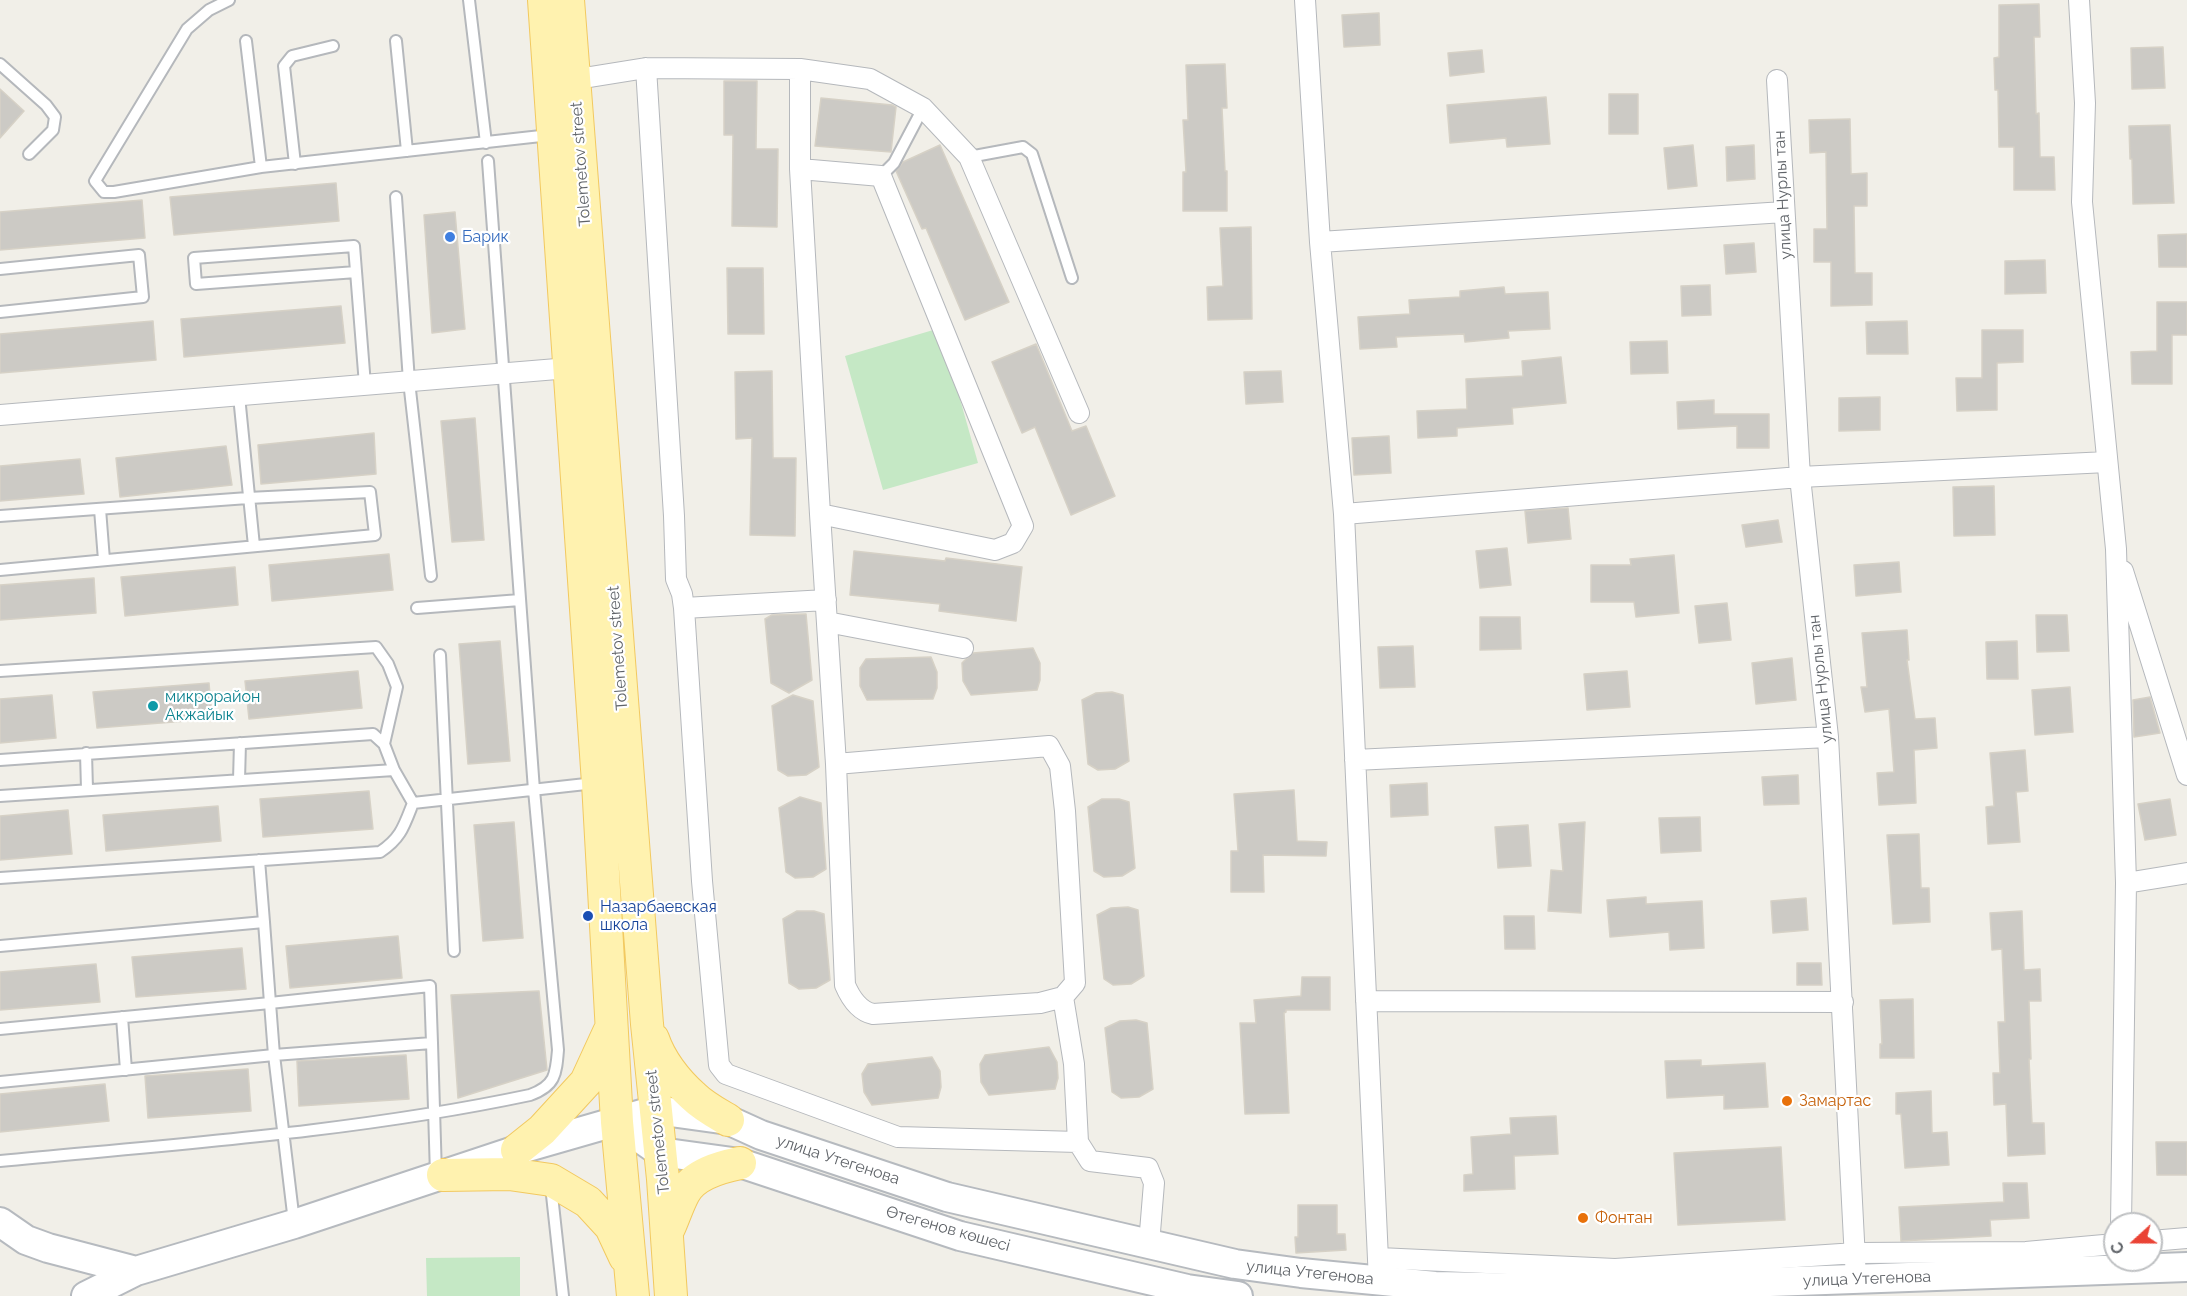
<!DOCTYPE html>
<html>
<head>
<meta charset="utf-8">
<style>
	body { margin:0 }
	#map { position:relative; width:2187px; height:1296px; overflow:hidden; background:#f1efe8; font-family:Raleway,sans-serif }
	canvas { display:block }
	.north { position:absolute; left:2103px; top:1212px; width:60px; height:60px; box-sizing:border-box; background:#fff; border:2px solid #bfc1c3; border-radius:50%; rotate:249deg; font-size:16px; font-weight:700; line-height:24px; text-align:center; color:#5f6368 }
	.north::after { content:''; display:block; margin:auto; width:21px; height:27px; background:#ea4335; clip-path:polygon(50% 0,100% 100%,50% 72%,0 100%) }
</style>
</head>
<body>
<div id="map">
<canvas width="2187" height="1296"></canvas>
<div class="north">С</div>
</div>
<script>
const ctx = document.querySelector('canvas').getContext('2d');
ctx.lineJoin = 'round';
function fill(path, color) { ctx.fillStyle = color; ctx.fill(path, 'evenodd'); }
function strokePath(path, color, width, dash) { ctx.strokeStyle = color; ctx.lineWidth = width; ctx.lineCap = dash ? 'butt' : 'round'; ctx.setLineDash(dash || []); ctx.stroke(path); }
function write(font, color, halo, rows, align = 'center') {
  ctx.font = font + ' Raleway,sans-serif'; ctx.lineWidth = 4.5; ctx.setLineDash([]); ctx.textBaseline = 'middle'; ctx.strokeStyle = halo; ctx.fillStyle = color; for (const [text, x, y, turn = 0] of rows) {
    ctx.save(); ctx.translate(x, y); ctx.rotate((+turn || 0) * Math.PI / 180); ctx.textAlign = isNaN(turn) ? turn : align; if (halo) ctx.strokeText(text, 0, 0); ctx.fillText(text, 0, 0); ctx.restore();
  }
}
const green = new Path2D(`
	M940,328L978,463L883,490L845,356Z
	M520,1257V1296H427L426,1258Z`);
const building = new Path2D(`
	M2039,4L2040,37H2034L2036,114L2039,113L2040,157H2054L2055,190H2014V147H1999L1998,90H1995L1994,58L1999,57V5Z
	M1379,13L1380,45L1344,47L1342,15Z
	M2163,47L2165,88L2132,89L2131,48Z
	M1482,50L1484,72L1450,76L1448,53Z
	M1225,64L1227,108H1222L1225,171H1227V211H1183V172H1186L1183,120H1188L1186,65Z
	M724,81H757L756,149H778L777,227L732,226L733,135H724Z
	M0,89L24,111L0,138Z
	M1609,94H1638V134H1609Z
	M1546,97L1550,144L1507,147L1506,138L1450,143L1447,105Z
	M821,98L892,105L896,107L891,152L815,146Z
	M1850,119L1851,174L1867,173V206H1854L1855,273H1872V305L1831,306V262H1814V229H1827L1826,152L1810,153L1809,120Z
	M2170,125L2174,203L2133,204L2132,159H2130L2129,126Z
	M940,145L1009,302L965,320L926,228L922,229L896,171L903,162Z
	M1693,145L1697,186L1668,189L1664,148Z
	M1754,145L1755,179L1727,181L1726,147Z
	M336,183L339,221L174,235L170,197Z
	M142,200L145,238L0,250V212Z
	M455,212L465,329L432,333L424,215Z
	M1251,227L1252,319L1208,320L1207,287L1223,286L1220,228Z
	M2187,234V267H2159L2158,235Z
	M1754,243L1756,272L1726,274L1724,245Z
	M2045,260L2046,293L2005,294V261Z
	M727,268H763L764,334H728Z
	M1710,285L1711,315L1682,316L1681,286Z
	M1504,287L1505,294L1548,292L1550,329L1508,331L1509,338L1465,342L1464,334L1396,337L1397,347L1360,349L1358,317L1410,314L1409,300L1460,297V291Z
	M2157,302H2187V335H2172V384H2132L2131,352L2157,351Z
	M341,306L345,343L184,357L181,319Z
	M153,321L156,360L0,373V334Z
	M1907,321L1908,354H1867L1866,322Z
	M1982,330H2023V362L1997,363V410L1957,411L1956,378H1982Z
	M1667,341L1668,373L1631,374L1630,342Z
	M1036,344L1072,431L1086,426L1115,496L1071,515L1035,427L1022,433L992,362Z
	M1561,357L1566,403L1512,408L1513,424L1457,428V436L1418,438L1417,411L1467,409L1466,379L1523,376L1522,361Z
	M772,371L773,458H796L795,536L750,535L752,438L736,439L735,372Z
	M1281,371L1283,402L1246,404L1244,372Z
	M1880,397V430L1839,431V398Z
	M1714,400V414H1769V448H1737V426L1678,429L1677,402Z
	M475,418L484,540L452,542L441,421Z
	M374,433L376,474L261,484L258,445Z
	M1389,436L1391,473L1354,475L1352,438Z
	M226,446L232,485L120,497L116,458Z
	M80,459L84,494L0,501V466Z
	M1994,486L1995,535L1954,536L1953,487Z
	M1568,508L1571,539L1528,543L1525,511Z
	M1778,520L1782,542L1746,547L1742,525Z
	M1507,548L1511,585L1480,588L1476,551Z
	M854,551L945,561L946,558L1022,567L1016,621L939,611L940,604L850,595Z
	M389,554L393,590L272,601L269,565Z
	M1674,555L1679,613L1636,617L1634,602H1591V565H1631L1630,559Z
	M1899,562L1901,592L1856,596L1854,565Z
	M235,567L238,605L125,616L121,577Z
	M94,578L96,613L0,620V585Z
	M1727,603L1731,640L1699,643L1695,606Z
	M806,614L812,680L789,693L771,683L765,619L772,615Z
	M2036,615H2067L2069,651L2037,652Z
	M1480,617H1520L1521,649L1480,650Z
	M1907,630L1909,660H1907L1915,719L1935,718L1937,748L1914,750L1916,803L1879,805L1877,773L1894,772L1889,709L1865,712L1861,687H1867L1862,633Z
	M500,641L510,761L468,764L459,644Z
	M2017,641L2018,679H1987L1986,642Z
	M1413,646L1415,687L1380,688L1378,647Z
	M1033,648L1040,663V680L1037,690L971,695L963,681L962,663L965,660L973,653Z
	M931,657L937,672V688L933,699L867,700L860,686V668L866,659Z
	M1792,658L1796,700L1756,704L1752,663Z
	M358,671L362,708L249,719L245,681Z
	M1627,671L1630,707L1587,710L1584,674Z
	M209,683L212,719L97,728L93,692Z
	M2070,687L2073,732L2035,735L2032,690Z
	M1112,692L1123,695L1129,761L1115,769L1098,770L1088,764L1082,700L1096,693Z
	M52,695L56,738L0,743V699Z
	M793,695L813,701L819,767L806,775L788,776L778,770L772,706Z
	M2150,697L2160,733L2134,737L2133,700Z
	M2025,750L2028,791L2016,792L2020,842L1988,844L1986,807L1994,806L1990,753Z
	M1798,775L1799,804L1764,805L1762,777Z
	M1427,783L1428,815L1391,817L1390,785Z
	M1294,790L1297,841L1327,842L1326,856L1263,855L1264,892H1231V851H1238L1234,794Z
	M369,791L373,829L263,837L260,799Z
	M800,797L821,803L826,869L813,877L795,878L786,872L779,808Z
	M1102,799H1119L1129,802L1135,868L1122,876L1104,877L1094,871L1088,807Z
	M2170,799L2176,835L2145,840L2138,804Z
	M218,806L221,841L106,851L103,815Z
	M68,810L72,854L0,860V816Z
	M1700,817L1701,851L1661,853L1659,818Z
	M514,822L523,938L483,941L474,825Z
	M1585,822L1581,913L1548,911L1551,870L1563,871L1559,824Z
	M1528,825L1531,866L1498,868L1495,827Z
	M1919,834L1921,888H1929L1930,922L1893,924L1887,835Z
	M1646,897V904L1702,901L1704,948L1670,950L1669,932L1610,937L1607,900Z
	M1806,898L1808,930L1773,933L1771,901Z
	M1128,907L1138,910L1144,976L1131,984L1113,985L1104,979L1097,915L1111,908Z
	M797,911H814L824,914L830,980L816,988L799,989L789,983L783,919Z
	M2022,911L2024,970L2040,969L2041,1001H2029L2031,1059H2029L2032,1123H2044L2045,1154L2008,1156L2006,1104L1994,1105L1993,1073H2000L1998,1022H2005L2002,949L1992,950L1990,913Z
	M1504,916H1534L1535,949H1505Z
	M398,936L402,978L290,988L286,946Z
	M242,948L246,989L136,997L132,957Z
	M1797,963H1821L1822,985H1797Z
	M96,964L100,1002L0,1010V972Z
	M1302,977H1330V1010H1286V1012L1284,1013L1289,1113L1245,1114L1240,1023H1256L1254,1000L1301,996Z
	M539,991L547,1070L458,1098L451,995Z
	M1913,999L1914,1058H1880V1044H1882L1880,1000Z
	M1136,1020L1147,1023L1153,1089L1139,1097L1121,1098L1112,1092L1105,1028L1120,1021Z
	M1049,1047L1057,1062L1058,1078L1055,1089L989,1095L981,1082L980,1064L985,1055Z
	M406,1055L409,1099L299,1106L297,1061Z
	M932,1057L940,1071L941,1087L938,1098L872,1105L864,1092L862,1074L868,1064Z
	M1701,1060V1066L1765,1063L1768,1107L1724,1109V1095L1667,1098L1665,1061Z
	M248,1069L251,1111L148,1118L145,1076Z
	M105,1084L109,1121L0,1132V1094Z
	M1931,1091L1932,1133L1947,1132L1949,1165L1905,1168L1901,1114H1896V1093Z
	M1556,1116L1558,1154L1514,1156L1515,1189L1464,1191V1175L1473,1174L1471,1137L1511,1134L1510,1118Z
	M2156,1142H2187V1175H2157Z
	M1781,1147L1785,1220L1678,1225L1674,1153Z
	M2003,1183H2027L2029,1218L1990,1220L1991,1236L1901,1241L1899,1207L2004,1202Z
	M1298,1205H1337V1234H1345L1346,1250L1296,1253L1295,1237H1298Z`);
const service = new Path2D(`
	M229,0L209,10L187,29L95,181L104,192H114L261,167L550,135
	M469,0L486,143
	M246,41L261,167
	M396,41L407,151
	M0,64L46,105L55,117L53,130L29,154
	M969,157L1023,147L1032,154L1072,278
	M295,164L284,66L292,56L333,46
	M881,176L894,163L923,108
	M396,197L409,381L431,576
	M0,269L139,255L143,297L0,312
	M356,272L196,284L194,258L354,246L365,385
	M239,396L254,546
	M100,509L104,560
	M0,516L248,498L370,492L375,535L0,570
	M417,608L520,600
	M440,655L454,951
	M0,671L376,647L388,664L397,687L384,744
	M86,753L87,789
	M0,760L373,734L384,744L394,770L0,796
	M394,770L413,803L595,783
	M239,780L240,743
	M259,860L264,922
	M0,878L380,852C401,838 404,826 413,803
	M0,946L264,922L270,1003L0,1029
	M430,986L432,1043L274,1055L270,1003Z
	M122,1017L126,1070
	M432,1043L436,1175
	M0,1082L274,1055L294,1222
	M0,1161C177,1144 355,1132 530,1095C555,1086 556,1075 558,1050L534,790L488,161
	M551,1186L563,1296`);
const minor = new Path2D(`
	M1305,0L1320,242L1784,212
	M2079,0L2085,103L2082,202L2116,549L2126,883L2121,1224
	M646,68L674,516L676,579L682,594L684,608L826,600
	M800,69L870,79L923,108L969,157L1079,413
	M574,74L590,77L646,68L800,69V169L881,176L1023,526L1013,543L995,550L820,514L800,169
	M1777,80L1800,477L1828,737L1856,1279
	M1320,242L1344,514L1800,477L2107,462
	M0,415L569,368
	M820,514L836,764L845,985C851,999 859,1011 873,1014L1040,1003L1063,997L1075,983L1065,811L1060,766L1049,746L836,764
	M1344,514L1379,1281
	M2123,571L2187,775
	M684,608L702,881L719,1065L726,1074L898,1137L1078,1142
	M827,622L963,648
	M1355,760L1828,737
	M2126,883L2187,873
	M1063,997L1074,1064L1078,1142L1090,1161L1148,1168L1154,1183L1149,1244
	M1366,1001L1843,1002
	M2151,1241L2187,1238
	M1379,1258L1615,1269L1856,1253L2026,1252L2115,1244`);
const secondary = new Path2D(`
	M617,1122L660,1152L740,1163L960,1236L1187,1289L1238,1296
	M0,1222L26,1240L48,1248L136,1271
	M86,1296L136,1271L294,1224L517,1150L656,1110L728,1120L761,1135L947,1197L1235,1264L1301,1273L1435,1286L1575,1289L2187,1267`);
const primary = new Path2D(`
	M544,0L598,783L617,1122L633,1296
	M568,0L647,1024L663,1179L671,1296
	M653,1039C660,1060 676,1081 693,1096C703,1106 716,1113 728,1120
	M517,1150L542,1130L586,1082L609,1032
	M443,1175L509,1174L551,1180L588,1202L611,1227L625,1257
	M669,1228C674,1217 678,1204 684,1193C694,1174 720,1167 740,1163`);
const markers = [
	[450,237,6,"#3f7fe0"],
	[153,706,6,"#0f9aa8"],
	[588,916,6,"#1a4fb4"],
	[1787,1101,6,"#e8710a"],
	[1583,1218,6,"#e8710a"]
];
const streetNames = [
	["Tolemetov street",581,164,-94],
	["улица Нурлы тан",1783,195,-93],
	["Tolemetov street",618,648,-94],
	["улица Нурлы тан",1821,679,-96],
	["Tolemetov street",658,1132,-96],
	["улица Утегенова",838,1160,18],
	["Өтегенов көшесі",948,1229,16],
	["улица Утегенова",1310,1273,6],
	["улица Утегенова",1867,1279,-2]
];
const shopNames = [
	["Барик",462,237]
];
const cultureNames = [
	["микрорайон",165,697],
	["Акжайык",165,715]
];
const transitNames = [
	["Назарбаевская",600,907],
	["школа",600,925]
];
const foodNames = [
	["Замартас",1799,1101],
	["Фонтан",1595,1218]
];
fill(green, '#c5e8c5');
fill(building, '#cccac5');
strokePath(building, '#d6d1c6', 1.5);
strokePath(service, '#b5b8bc', 14);
strokePath(minor, '#b5b8bc', 22);
strokePath(secondary, '#b6babf', 32);
strokePath(primary, '#f2c960', 34);
strokePath(service, '#fff', 10);
strokePath(minor, '#fff', 20);
strokePath(secondary, '#fff', 28);
strokePath(primary, '#fff2af', 32);
for (const [x, y, r, color] of markers) { const dot = new Path2D(); dot.arc(x, y, r, 0, 2 * Math.PI); ctx.fillStyle = color; ctx.fill(dot); strokePath(dot, '#fff', 2); }
write('16px', '#5f6368', '#fff', streetNames);
write('16px', '#366cbe', '#fff', shopNames, 'left');
write('16px', '#0d838f', '#fff', cultureNames, 'left');
write('16px', '#164399', '#fff', transitNames, 'left');
write('16px', '#c56008', '#fff', foodNames, 'left');
</script>
</body>
</html>
